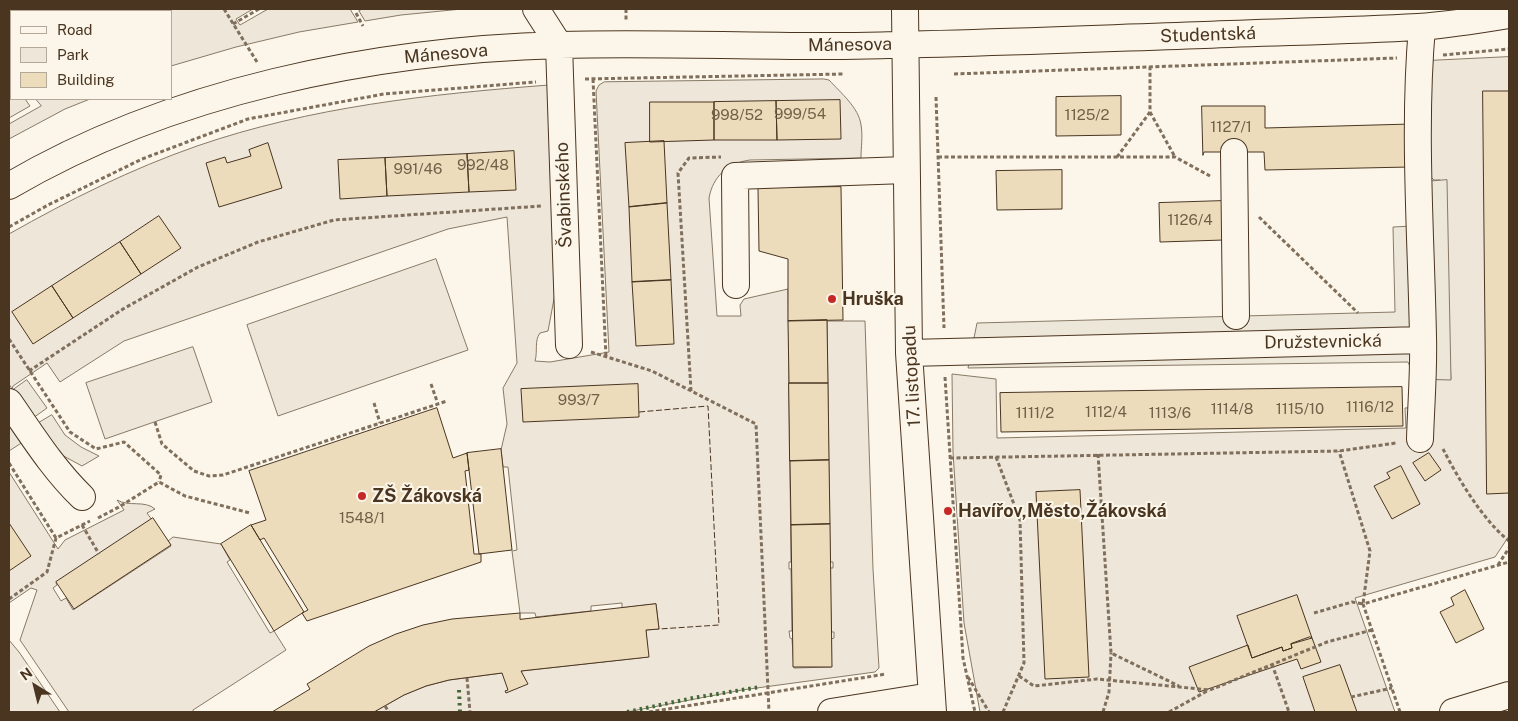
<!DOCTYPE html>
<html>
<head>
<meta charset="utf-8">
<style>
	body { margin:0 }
	#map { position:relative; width:1518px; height:721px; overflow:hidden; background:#fbf6e9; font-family:"Public Sans",sans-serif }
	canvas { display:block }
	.frame { position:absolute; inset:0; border:10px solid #4a3520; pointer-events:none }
	.legend { position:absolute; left:10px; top:10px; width:162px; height:90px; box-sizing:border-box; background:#fbf6e9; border:1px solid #b4a999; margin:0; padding:6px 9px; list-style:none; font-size:15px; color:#4a3520 }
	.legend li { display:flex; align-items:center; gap:10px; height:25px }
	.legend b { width:25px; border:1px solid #b4a999 }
	.north { position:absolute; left:10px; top:661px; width:50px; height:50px; -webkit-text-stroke:4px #fbf6e9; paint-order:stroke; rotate:324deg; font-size:14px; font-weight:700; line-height:20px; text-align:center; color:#4a3520 }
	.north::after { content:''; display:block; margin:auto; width:18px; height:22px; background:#4a3520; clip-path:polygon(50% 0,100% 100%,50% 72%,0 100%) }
</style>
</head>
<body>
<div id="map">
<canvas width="1518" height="721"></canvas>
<div class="frame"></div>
<ul class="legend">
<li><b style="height:6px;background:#fbf6e9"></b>Road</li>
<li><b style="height:14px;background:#ede6d9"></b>Park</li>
<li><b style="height:14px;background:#ecdcbc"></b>Building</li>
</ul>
<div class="north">N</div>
</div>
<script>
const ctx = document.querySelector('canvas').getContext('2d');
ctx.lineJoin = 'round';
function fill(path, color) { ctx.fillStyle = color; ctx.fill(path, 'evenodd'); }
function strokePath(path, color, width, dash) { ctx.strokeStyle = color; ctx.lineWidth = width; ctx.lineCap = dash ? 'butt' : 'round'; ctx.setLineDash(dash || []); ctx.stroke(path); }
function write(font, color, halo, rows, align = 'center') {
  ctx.font = font + ' "Public Sans",sans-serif'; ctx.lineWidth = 4; ctx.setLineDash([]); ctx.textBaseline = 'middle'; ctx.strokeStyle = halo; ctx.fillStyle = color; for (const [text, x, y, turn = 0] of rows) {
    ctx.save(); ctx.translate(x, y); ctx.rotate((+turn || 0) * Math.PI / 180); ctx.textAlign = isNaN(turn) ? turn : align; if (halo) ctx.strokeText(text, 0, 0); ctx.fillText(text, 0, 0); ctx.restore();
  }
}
const green = new Path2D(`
	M9,9H253L236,19L240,25L268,9H350L358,22L299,32L236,47L171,66V11H11V60L9,56Z
	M363,9H462L401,15L365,21L359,11Z
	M1509,57V536L1495,557L1355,598L1395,712H980L964,623L953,452L952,374L996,379L997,438L1406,428L1405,408L1430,407L1433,379H1451L1440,180H1434L1430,176L1426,61Z
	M9,72L11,76V99H25L30,106L9,118Z
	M824,79L829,80C841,93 859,108 861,125C863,136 861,147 861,158L750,160C728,163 713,176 709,198L717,316H741L740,305L744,299L788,289L791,562H789V569H791L792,631H789L790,638L792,639L794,668L831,667V639L834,638V632H831L830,568H833V562H830L827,321H865L873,569L879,668L875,672L742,690L627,712H374L404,695L426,686L449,680L502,673L526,684L521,671L648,657L646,630L659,629L656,604L622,608V603L591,606V611L536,617L535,613H520L512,551L517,550L508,467H503L501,450L507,424L503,388L517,363L507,217L448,229L124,341L60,382L47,363L13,386L12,389L9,384V234C69,200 131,169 197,146C310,107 430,94 549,85L559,272L548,331L540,333C534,341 538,351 535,361L550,362L609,352L596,91L599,85L604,82Z
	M36,99H90L65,109L9,139V124L41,106Z
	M436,259L468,350L278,416L247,325Z
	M193,347L212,402L105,439L86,383Z
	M9,472L58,549L65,540L124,510L117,500C129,507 145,500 155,509L147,513L152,520L56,583L57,585L53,588L61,601L66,598L73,610L171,546L168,541L173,537L221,544L230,560L227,562L270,633L274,631L286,650L193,710V712H69L20,640L37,590L31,588L9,603Z
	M9,640L19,652L60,712H9Z`);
const parking = new Path2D(`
	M1447,180L1451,380L1415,379L1408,362L968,368L977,323L1395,312L1393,227L1413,226L1411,183Z
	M27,380L47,408L33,418L13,390Z
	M52,415L65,435L81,447L99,456L82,466L58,453L37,424Z
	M9,421L23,442L9,451Z`);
const building = new Path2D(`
	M1483,91H1509V493L1487,494Z
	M1121,96V135L1056,136V97Z
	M840,100L841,139L777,140L776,101Z
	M776,101L777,140H714V102Z
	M650,102H714V140L650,142Z
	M1202,106H1265V128L1411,124L1410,167L1265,170L1264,152H1204L1203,155Z
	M664,141L667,203L629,207L625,143Z
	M268,143L282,188L219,207L206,163L225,157L227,163L251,156L249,150Z
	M514,151L516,190L469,192L467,154Z
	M467,154L469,192L387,196L385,158Z
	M385,158L387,196L340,199L338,160Z
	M1062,170V209L997,210L996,171Z
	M841,187L843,320L788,321V259L759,251L758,188Z
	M1223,201L1224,240L1160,242L1159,203Z
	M667,203L671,280L632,282L629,207Z
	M159,216L181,248L141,274L120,242Z
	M120,242L141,274L73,318L52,286Z
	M671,280L674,344L636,346L632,282Z
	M52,286L73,318L33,344L12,312Z
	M827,320L828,383H789L788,321Z
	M789,383H828L829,460L790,461Z
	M638,384L639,417L523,422L521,389Z
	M1402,387L1403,426L1001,432L1000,393Z
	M437,408L453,458L467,453L469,470L465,471L474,554H481V562L307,621L302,613L308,610L264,538L260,540L251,525L266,520L249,471Z
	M501,449L512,550L479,554L467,453Z
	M1429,453L1441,470L1425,481L1413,463Z
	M829,460L830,524L791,525L790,461Z
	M1401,466L1420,504L1392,519L1374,486L1390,478L1387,473Z
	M1080,490L1089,677L1045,679L1036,492Z
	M153,518L171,545L74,609L56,582Z
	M9,523L31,556L9,571Z
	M830,524L832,667H793L791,525Z
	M251,525L304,612L274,631L221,544Z
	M1465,590L1484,629L1456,643L1440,612L1454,605L1451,598Z
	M1297,595L1312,638L1291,644L1292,648L1283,651L1282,647L1252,658L1237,616Z
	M656,604L659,629L646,630L649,657L521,671L528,684L506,693L505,691L508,690L502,673L449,680L426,686L404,695L374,712H272L310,689L307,684L369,646L396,634L423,625L452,619L520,613V619Z
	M1310,637L1312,638L1321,662L1301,669L1297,659L1199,692L1189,667L1248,645L1252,658L1282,647L1283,651L1292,648L1291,644Z
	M1340,665L1357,712H1315L1303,677Z`);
const path = new Path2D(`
	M224,9L257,62
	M626,9V21
	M1048,9V10
	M356,13L363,26
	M233,24L259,9
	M1443,55L1509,49
	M954,74L1397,58
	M585,79L843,74
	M593,79L606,357
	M936,97L944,328
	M1150,112L1175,157
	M938,157H1175L1210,176
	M1117,157L1150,112V67
	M1259,217L1358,313
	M9,227L48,205L142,159L248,119L384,94L536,82
	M9,339L70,432L96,449L124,442L161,475L159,482
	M591,352L652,371L756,424L769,712
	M29,371L123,309L198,267L258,242L334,220L541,206
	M945,377L963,658L975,712
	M431,384L438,404
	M691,391L678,173L689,158L721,157
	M374,403L380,423
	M155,422L162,444L194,471L209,476L223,475L447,401
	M1443,449C1459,480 1482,519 1509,541
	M1098,454L1111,653L1179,686
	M996,457L1020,520L1024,663L1003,712
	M950,458L1339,451L1396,443
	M9,463L56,538
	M98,518L119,507L159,482L185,496L250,513
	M82,525L99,554
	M1498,565L1509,548
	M9,599L47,572L56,538L90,521
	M1314,613L1352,602L1363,604L1370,551L1339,451
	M1272,664L1289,712
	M1019,676L1034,686L1097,679L1210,690L1327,642L1372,630
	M968,677L989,712
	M467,678L470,712
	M1351,697L1392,688
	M385,706L389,712
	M649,712L886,674
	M1103,712L1109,692L1111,653
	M1169,712L1209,690
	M1400,712L1363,604L1509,562`);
const minor = new Path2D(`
	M536,9L559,45L569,345
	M905,9L909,353L933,712
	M1234,152L1236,316
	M9,186C171,91 374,50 560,45C655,42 749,47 844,46C964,44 1084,39 1204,35C1275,32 1347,31 1418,27C1449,25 1479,20 1509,15
	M736,285L735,176L906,170
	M909,353L1423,340
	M9,402C32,435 53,469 82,497
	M1420,439C1421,405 1424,371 1423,337C1421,234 1413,129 1422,27
	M831,712L931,696
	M1453,712L1509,695`);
const hedge = new Path2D(`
	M459,690L460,712
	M627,712L693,698L760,687`);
const fence = new Path2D(`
	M639,412L708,406L719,625L659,629`);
const markers = [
	[832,299,5,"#c62828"],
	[362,496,5,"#c62828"],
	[948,511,5,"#c62828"]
];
const numberNames = [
	["999/54",800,114],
	["998/52",737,115],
	["1125/2",1087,115],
	["1127/1",1231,127],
	["992/48",483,165],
	["991/46",418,169],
	["1126/4",1190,220],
	["993/7",579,400],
	["1116/12",1370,407],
	["1114/8",1232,409],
	["1115/10",1300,409],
	["1112/4",1106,412],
	["1111/2",1035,413],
	["1113/6",1170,413],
	["1548/1",362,518]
];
const streetNames = [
	["Studentská",1208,35,-2],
	["Mánesova",850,45,-1],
	["Mánesova",446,54,-5],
	["Švabinského",564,195,-92],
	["Družstevnická",1323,342,-1],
	["17. listopadu",912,376,-93]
];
const poiNames = [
	["Hruška",842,299],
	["ZŠ Žákovská",372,496],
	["Havířov,Město,Žákovská",958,511]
];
fill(green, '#ede6d9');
strokePath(green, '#887966', 1);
fill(parking, '#ede7d9');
strokePath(parking, '#887966', 1);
fill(building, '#ecdcbc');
strokePath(building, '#4a3520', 1);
strokePath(minor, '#4a3520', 28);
strokePath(path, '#7f6f5c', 3, [4, 2.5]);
strokePath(minor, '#fbf6e9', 26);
strokePath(hedge, '#436837', 4, [2.5, 4]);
strokePath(fence, '#4a3520', 1, [6, 2.5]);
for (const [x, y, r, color] of markers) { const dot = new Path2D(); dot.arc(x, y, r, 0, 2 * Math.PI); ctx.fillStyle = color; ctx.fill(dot); strokePath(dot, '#fbf6e9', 2); }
write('15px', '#725f47', null, numberNames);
write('18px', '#4a3520', '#fbf6e9', streetNames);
write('bold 18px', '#4a3520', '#fbf6e9', poiNames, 'left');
</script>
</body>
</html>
